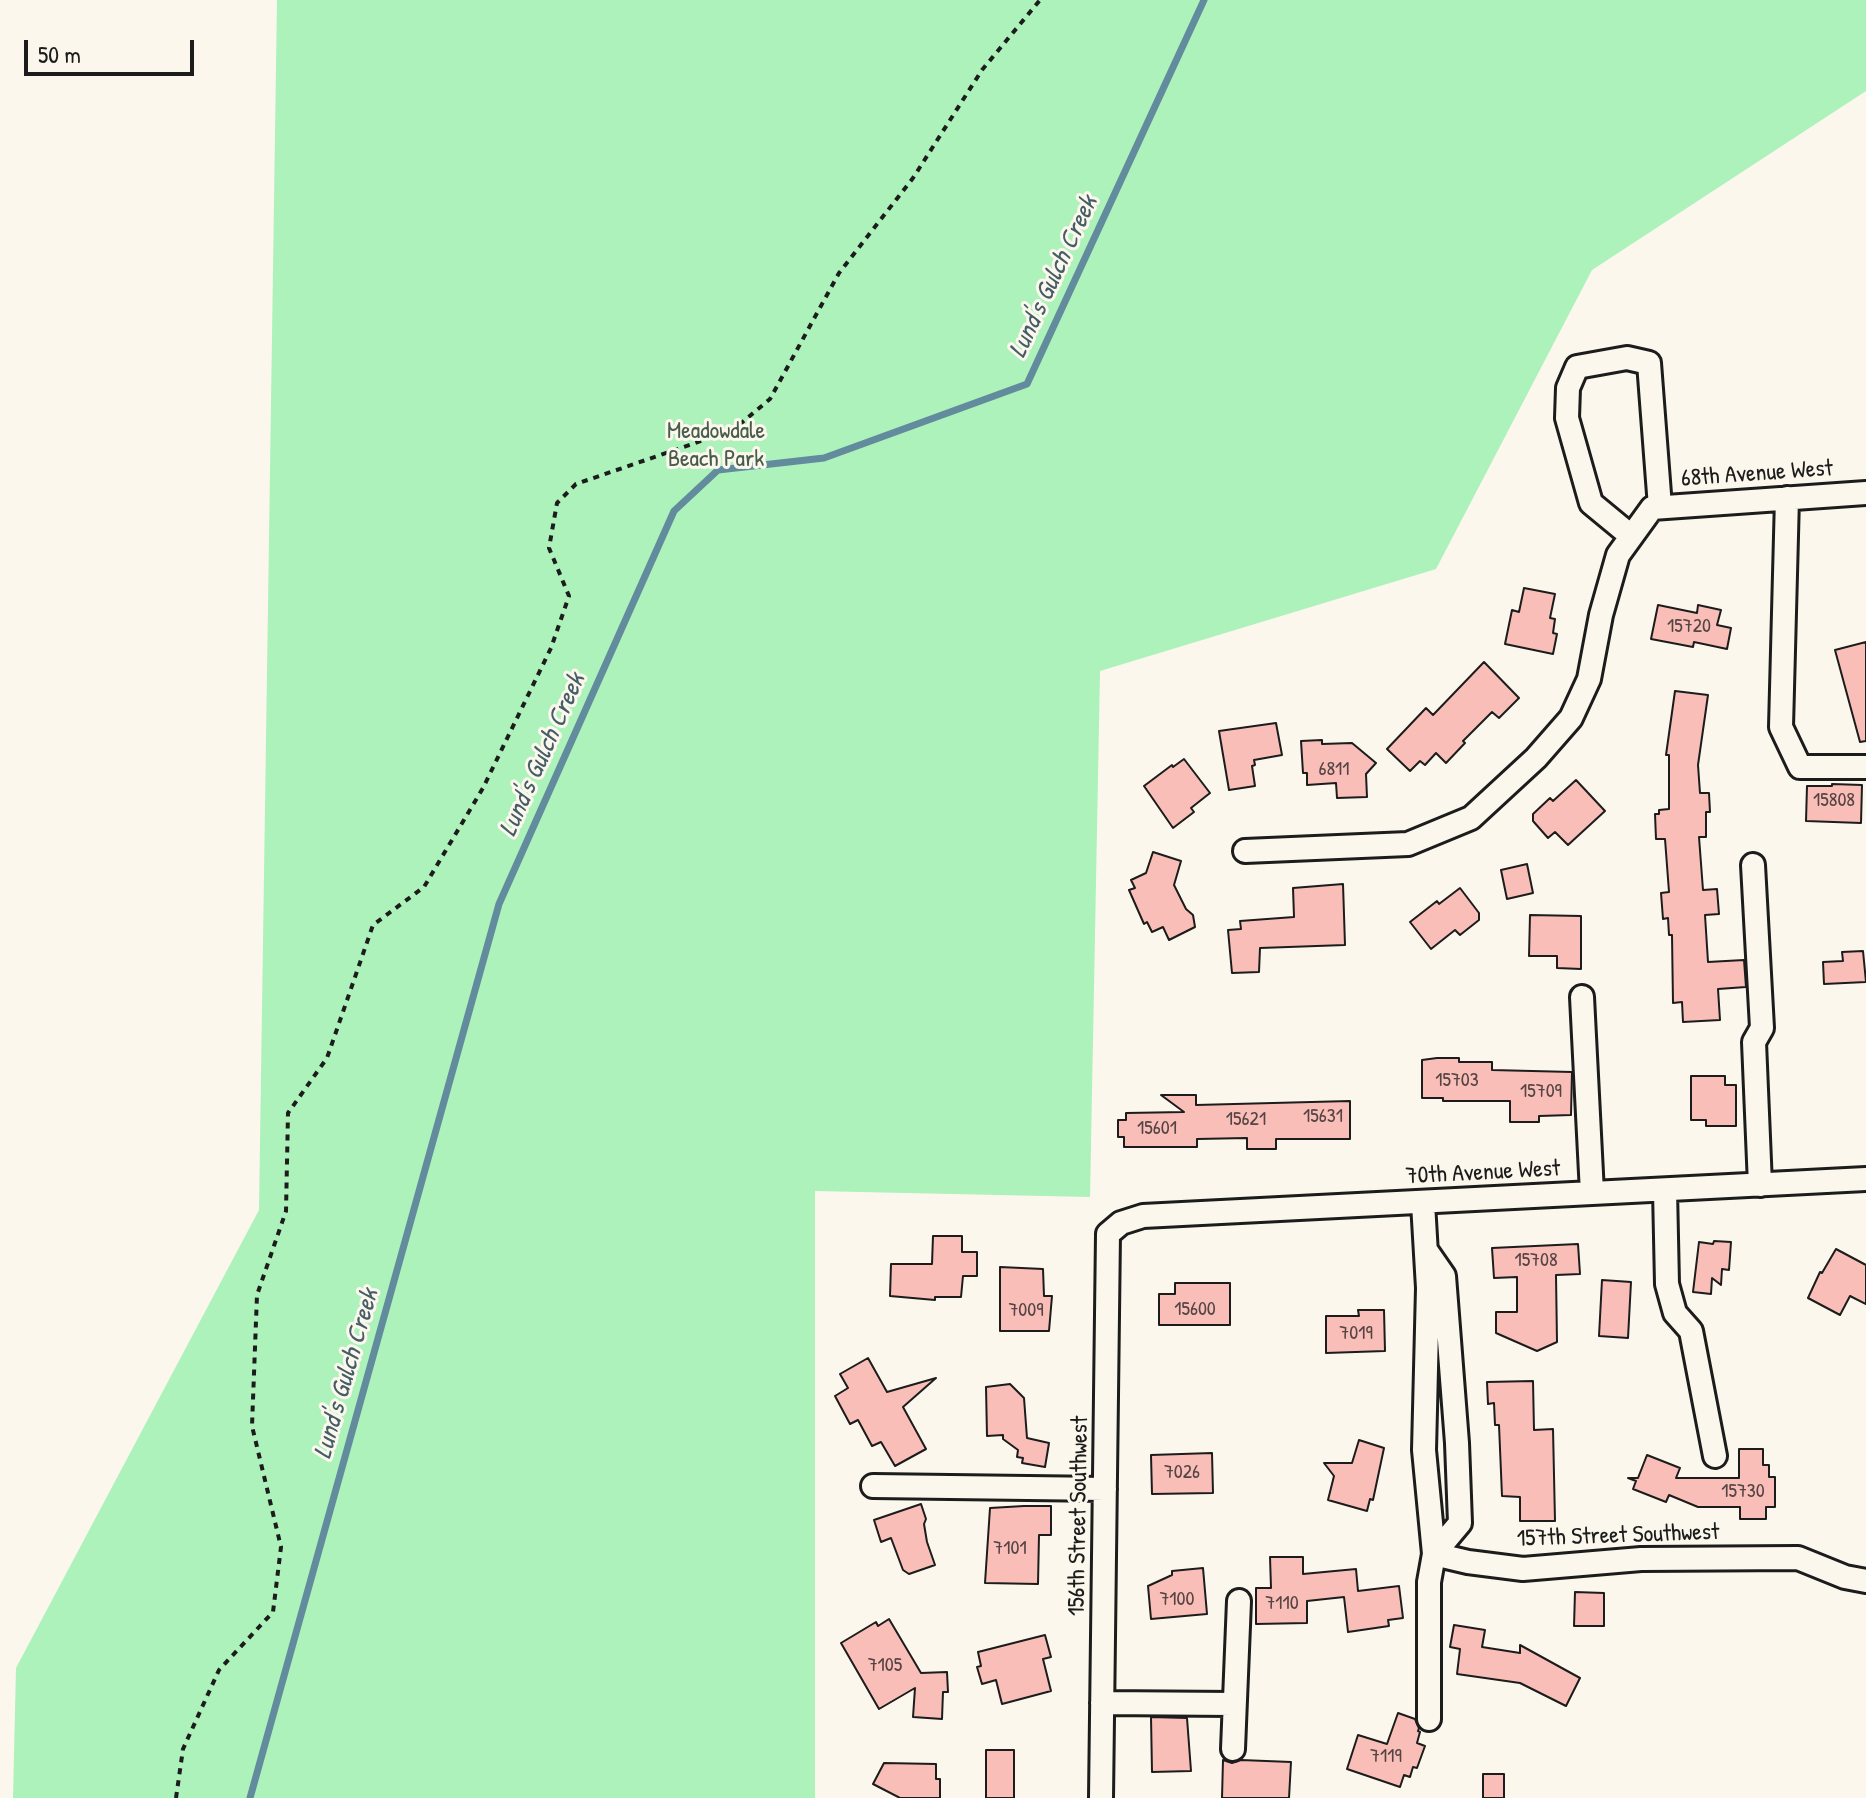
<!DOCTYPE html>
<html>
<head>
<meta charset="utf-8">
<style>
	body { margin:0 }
	#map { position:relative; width:1866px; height:1798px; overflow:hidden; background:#fbf7ec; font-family:"Patrick Hand",sans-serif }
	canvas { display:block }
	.scale { position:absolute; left:24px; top:40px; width:170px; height:36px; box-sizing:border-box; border:4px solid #1c1c1c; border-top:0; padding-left:10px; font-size:24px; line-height:28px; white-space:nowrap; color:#1c1c1c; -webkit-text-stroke:6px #fbf7ec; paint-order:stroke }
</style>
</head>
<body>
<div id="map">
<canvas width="1866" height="1798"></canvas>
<div class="scale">50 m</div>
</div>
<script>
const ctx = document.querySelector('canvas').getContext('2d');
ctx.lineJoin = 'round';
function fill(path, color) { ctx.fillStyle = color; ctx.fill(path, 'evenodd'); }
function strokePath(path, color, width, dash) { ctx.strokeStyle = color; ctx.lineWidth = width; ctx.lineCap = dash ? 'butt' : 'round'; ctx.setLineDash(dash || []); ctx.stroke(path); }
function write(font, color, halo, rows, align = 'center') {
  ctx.font = font + ' "Patrick Hand",sans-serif'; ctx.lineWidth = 6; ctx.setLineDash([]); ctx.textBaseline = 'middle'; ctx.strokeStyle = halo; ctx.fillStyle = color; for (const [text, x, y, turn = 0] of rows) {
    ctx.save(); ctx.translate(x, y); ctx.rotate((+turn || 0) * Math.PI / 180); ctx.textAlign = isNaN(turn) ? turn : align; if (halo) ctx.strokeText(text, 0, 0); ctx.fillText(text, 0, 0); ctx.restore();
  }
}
const green = new Path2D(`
	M277,0H1866V91L1592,270L1436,569L1100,671L1090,1197L815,1191V1798H13L16,1668L259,1210Z`);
const stream = new Path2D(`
	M250,1798L499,904L674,511L718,470L824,458L1027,384L1204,0`);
const building = new Path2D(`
	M1524,588L1555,594L1550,618L1555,619L1553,633L1557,634L1553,654L1505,644L1512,610L1519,612Z
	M1658,605L1697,613L1698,605L1721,610L1717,625L1731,628L1727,649L1694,642L1693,647L1651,639Z
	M1866,642V741L1860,742L1835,650Z
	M1484,662L1519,698L1499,718L1492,712L1463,741L1465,743L1446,763L1436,753L1425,765L1420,761L1410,771L1387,749L1426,708L1433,715Z
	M1675,691L1708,695L1698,765L1700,793H1709L1710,812H1706V837H1699L1703,890L1717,889L1719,914L1705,915L1708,962L1744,960L1746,987L1718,989L1720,1020L1683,1022L1682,1002L1673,1003L1672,935H1669L1668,918L1663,919L1661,893L1669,892L1665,839H1656L1655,814H1659V810L1669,809V755H1666Z
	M1276,723L1282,755L1254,760L1255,765L1252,766L1255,786L1229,790L1219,731Z
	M1322,740V744L1352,743L1376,763L1366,774L1367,797L1337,798L1336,783L1307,785V773H1303L1301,741Z
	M1184,759L1210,793L1191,808L1194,812L1173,828L1144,786L1172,765L1173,767Z
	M1576,780L1605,811L1568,845L1555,832L1548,838L1533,821V814L1550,798L1553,801Z
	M1832,784L1862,785L1861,823L1806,821L1807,786H1832Z
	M1153,852L1181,861L1174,885L1186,909L1193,915L1195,927L1169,940L1163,927L1152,932L1147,922L1144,924L1129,890L1135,888L1131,880L1146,873Z
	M1527,864L1533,893L1507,899L1501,870Z
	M1343,884L1345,945L1260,948L1259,972L1232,973L1228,930L1241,929L1240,921L1294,917L1293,888Z
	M1460,888L1479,913V920L1460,935L1455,930L1431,949L1410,922L1437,901L1439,904Z
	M1530,915L1581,916V969L1557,968V956H1529Z
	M1863,951L1866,982L1824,984L1823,962L1843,961L1842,952Z
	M1437,1058H1459V1062H1492V1070L1572,1072L1571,1115L1539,1116V1122H1510V1101H1443V1098H1422V1060Z
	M1691,1076H1725V1085H1736V1126H1706V1120H1691Z
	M1161,1095H1196V1105L1350,1101V1139H1276V1149H1247V1138L1197,1139V1147H1124V1137H1118V1120H1126V1113L1184,1112Z
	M933,1236H962V1252H977V1276H963L961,1297H935V1300L890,1296L891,1264H932Z
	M1714,1241L1731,1242L1729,1270L1722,1269L1721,1285L1712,1278L1711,1294L1693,1292L1699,1242L1713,1244Z
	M1578,1244L1580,1274L1556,1275L1557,1342L1537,1351L1496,1333V1312H1517V1277L1494,1278L1492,1248Z
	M1836,1249L1866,1265V1304L1850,1296L1840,1315L1808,1298L1820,1272L1822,1273Z
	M1000,1267L1043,1269L1044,1296H1052L1049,1331H1000Z
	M1602,1280L1631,1282L1628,1338L1599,1336Z
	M1175,1283H1230V1325H1159V1294H1175Z
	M1358,1310H1384L1385,1351L1326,1353V1316H1359Z
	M868,1358L887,1392L936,1378L903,1407L926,1449L895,1466L881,1442L872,1446L858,1420L850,1424L835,1396L848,1388L840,1374Z
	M1533,1381L1534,1430L1553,1429L1555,1521H1520V1497L1502,1496L1499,1425H1495L1494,1403L1488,1404L1487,1382Z
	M1010,1384L1024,1398L1027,1438L1049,1443L1045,1467L1022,1463L1023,1458L1017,1457L1018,1450L1003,1439V1435L987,1436L986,1387Z
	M1359,1440L1384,1448L1373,1500L1370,1499L1367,1511L1328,1500L1334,1476L1324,1463H1352Z
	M1739,1449H1763V1465H1769V1477H1775V1507H1766V1519H1740V1507H1698L1669,1495L1666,1502L1633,1489L1636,1481L1628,1478H1638L1647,1455L1680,1468L1676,1478H1739Z
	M1212,1453L1213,1493L1152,1494L1151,1455Z
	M921,1504L926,1519L924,1524L927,1542L935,1565L909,1574L903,1570L891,1538L881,1542L874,1520Z
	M1024,1506H1051V1535H1039L1038,1584L985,1583L990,1508Z
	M1270,1557H1303V1574L1356,1569L1358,1591L1399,1586L1403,1618L1388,1620L1389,1626L1348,1632L1344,1597L1307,1601V1623L1256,1624V1588H1271Z
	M1203,1568L1207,1614L1151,1619L1148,1586L1172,1575V1571Z
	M1575,1592L1604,1593V1626H1574Z
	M889,1619L921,1673L947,1672L948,1692H943L942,1719L913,1717L915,1688L879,1709L841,1643L876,1622L878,1626Z
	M1454,1625L1485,1630L1482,1647L1520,1653V1645L1580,1678L1566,1706L1520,1683L1457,1674L1460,1649L1450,1647Z
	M1045,1635L1051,1657L1043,1659L1051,1691L1002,1704L996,1680L982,1684L977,1667L981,1666L978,1652Z
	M1398,1713L1415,1719L1419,1728L1418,1731L1420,1732L1417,1743L1425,1746L1417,1768L1413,1767L1410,1777L1404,1775L1400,1787L1347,1769L1358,1735L1387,1744Z
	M1151,1717L1187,1718L1191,1771L1152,1772Z
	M986,1750H1014V1798H986Z
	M1223,1760L1232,1763L1241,1760L1291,1762L1289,1798H1222Z
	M884,1763L936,1764V1779H940V1798H900L873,1784Z
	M1483,1774H1504V1798H1483Z`);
const path = new Path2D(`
	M176,1798L183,1749L219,1670L273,1612L281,1547L252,1426L257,1295L286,1211L288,1113L327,1058L373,925L424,887L483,788L551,648L569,596L549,548L557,503L576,484L733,430L770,399L839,273L913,178L982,70L1040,0`);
const minor = new Path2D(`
	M1787,498L1781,727L1800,767H1866
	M1631,536L1591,503L1567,418L1568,388L1577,367L1627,358L1649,363L1660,507
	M1245,851L1408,844L1471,818L1536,758L1571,718L1589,679L1601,615L1618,555L1652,508L1866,493
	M1753,865L1762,1028L1754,1042L1760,1185
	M1582,997L1592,1193
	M1665,1190L1667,1284L1675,1313L1691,1331L1715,1456
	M1423,1203L1428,1288L1424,1450L1434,1554
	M1426,1250L1444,1276L1457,1443L1460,1523L1434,1554L1429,1582V1719
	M873,1486L1105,1489
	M1434,1554L1468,1562L1523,1569L1641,1559L1798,1558L1845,1577L1866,1581
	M1102,1703L1234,1704
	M1233,1749L1239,1601
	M1101,1798L1108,1234L1121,1223L1143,1216L1866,1179`);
const numberNames = [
	["15720",1689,627],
	["6811",1334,770],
	["15808",1834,801],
	["15703",1457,1081],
	["15709",1541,1092],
	["15631",1323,1117],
	["15621",1246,1120],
	["15601",1157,1129],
	["15708",1536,1261],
	["15600",1195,1310],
	["7009",1026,1311],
	["7019",1356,1334],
	["7026",1182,1473],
	["15730",1743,1492],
	["7101",1010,1549],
	["7100",1177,1600],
	["7110",1282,1604],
	["7105",885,1666],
	["7119",1386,1757]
];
const parkNames = [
	["Meadowdale",716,432],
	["Beach Park",716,460]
];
const streetNames = [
	["68th Avenue West",1757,474,-4],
	["70th Avenue West",1483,1173,-3],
	["156th Street Southwest",1079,1516,-89],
	["157th Street Southwest",1618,1536,-2]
];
const waterNames = [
	["Lund's Gulch Creek",1054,277,-65],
	["Lund's Gulch Creek",543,755,-66],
	["Lund's Gulch Creek",347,1374,-74]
];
fill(green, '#adf1bb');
strokePath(stream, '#628c9d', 7);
fill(building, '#fabeb9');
strokePath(building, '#1c1c1c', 2);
strokePath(minor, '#1c1c1c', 28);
strokePath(path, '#1c1c1c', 4, [6, 6]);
strokePath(minor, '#fbf7ec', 22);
write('20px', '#544443', null, numberNames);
write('24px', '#485c4c', '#fbf7ec', parkNames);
write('24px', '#1c1c1c', '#fbf7ec', streetNames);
write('italic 26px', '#455d67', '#fbf7ec', waterNames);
</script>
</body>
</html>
